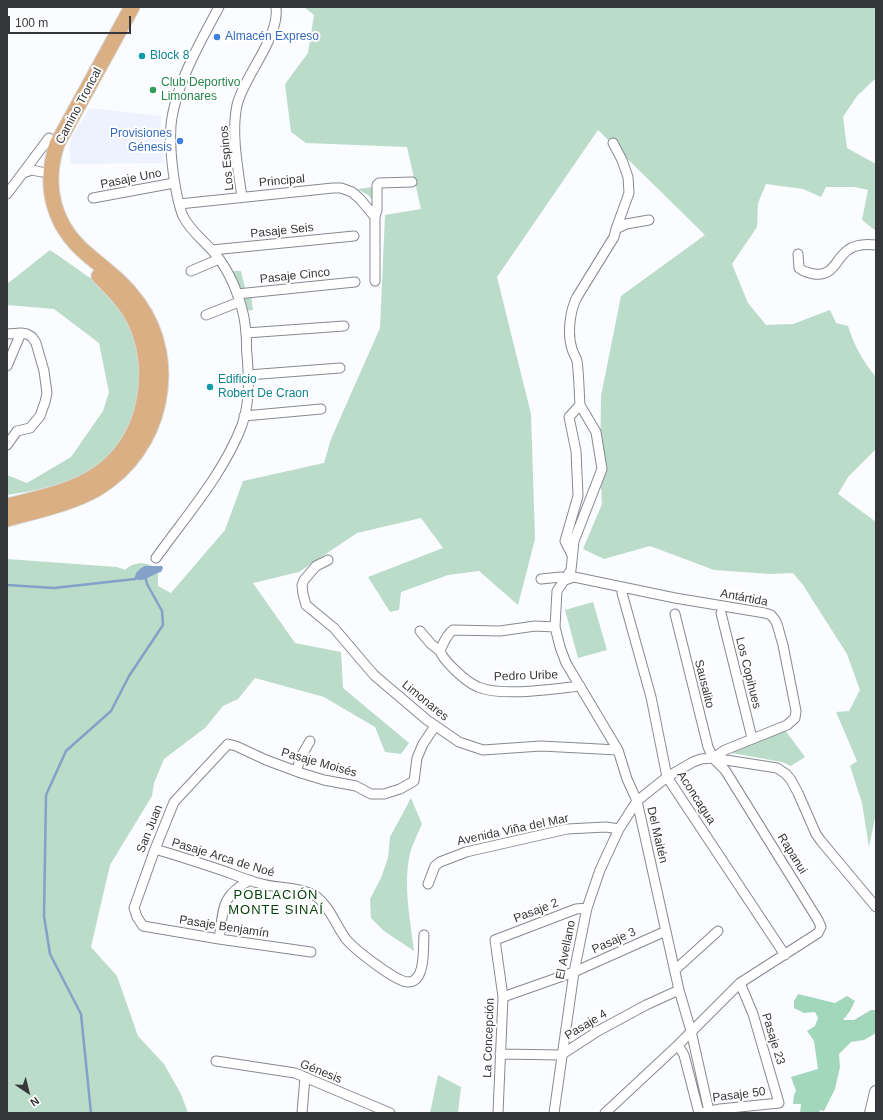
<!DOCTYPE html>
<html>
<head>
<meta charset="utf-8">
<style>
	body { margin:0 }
	#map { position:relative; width:883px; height:1120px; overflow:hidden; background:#fafcff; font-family:Arial,sans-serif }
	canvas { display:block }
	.frame { position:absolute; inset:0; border:8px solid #36373a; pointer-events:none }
	.north { position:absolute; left:8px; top:1072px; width:40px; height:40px; -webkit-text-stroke:3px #fff; paint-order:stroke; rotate:145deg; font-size:11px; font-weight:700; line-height:16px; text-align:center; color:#36373a }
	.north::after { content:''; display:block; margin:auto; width:14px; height:18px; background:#36373a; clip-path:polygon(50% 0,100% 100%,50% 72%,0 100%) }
	.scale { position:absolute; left:8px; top:16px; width:123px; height:18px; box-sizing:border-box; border:2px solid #36373a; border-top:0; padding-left:5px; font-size:12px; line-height:14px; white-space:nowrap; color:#36373a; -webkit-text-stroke:3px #fff; paint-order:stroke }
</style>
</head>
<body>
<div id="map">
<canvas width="883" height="1120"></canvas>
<div class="frame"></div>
<div class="north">N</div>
<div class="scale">100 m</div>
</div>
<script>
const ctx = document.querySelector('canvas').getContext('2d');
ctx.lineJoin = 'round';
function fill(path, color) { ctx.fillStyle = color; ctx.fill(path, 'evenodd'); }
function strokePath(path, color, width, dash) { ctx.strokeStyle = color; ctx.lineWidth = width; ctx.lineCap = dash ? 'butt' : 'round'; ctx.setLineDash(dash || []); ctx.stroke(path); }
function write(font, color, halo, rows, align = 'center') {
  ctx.font = font + ' Arial,sans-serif'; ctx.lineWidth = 4; ctx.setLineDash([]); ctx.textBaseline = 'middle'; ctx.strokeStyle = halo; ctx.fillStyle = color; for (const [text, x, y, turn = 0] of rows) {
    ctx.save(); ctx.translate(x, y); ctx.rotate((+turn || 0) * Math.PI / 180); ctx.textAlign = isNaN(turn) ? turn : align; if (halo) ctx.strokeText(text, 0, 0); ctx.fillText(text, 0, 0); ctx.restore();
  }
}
const built = new Path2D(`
	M90,108L161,116L160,133L164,163L71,164L69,149L71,137Z`);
const green = new Path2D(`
	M304,7H876V78L857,96L843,117L847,148L876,164V231L862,220L868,190L855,187H826L821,197L803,189L766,184L758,203L757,227L732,264L748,303L766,325L793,324L830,310L836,323L848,326C854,345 863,362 876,377V449L848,477L838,494L876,522V813L869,847L862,803L850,766L857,761L836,712L849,711L860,690L847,654L803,585L793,573L770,574L714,570L650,546L604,559L583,549L602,504L600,470L601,396L621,296L705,235L598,130L497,277L531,414L535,539L518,605L479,571L448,575L401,592L399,610L390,612L368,577L443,548L421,518L357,533L299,572L253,583L295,643L341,652L343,688L409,743L401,754L385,752L375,727L324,697L255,678L238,699L223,706L205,728L164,759L154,783L152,796L110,865L91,947L117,976L138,1036L164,1064L181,1094L188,1113H7V559L117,567L125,570C133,561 149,561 158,570V586L171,593L225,530L243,481L324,463L331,439L380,328L385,215L421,209L407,147L306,143L291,132L285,84L308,53L314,15Z
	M373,187L376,204L368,195L357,189Z
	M50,250C62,258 75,267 87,276C93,279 100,283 105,288C109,292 113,299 117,305C125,315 131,327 136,339C151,378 135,434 103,461C78,483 39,490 7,495V475L27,483L71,457L103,411L109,392L99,343L54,309L7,305V284Z
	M231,271H241L245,288H239Z
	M251,295L253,310L245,311L243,296Z
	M593,602L607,650L578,658L565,610Z
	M785,730L805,757L791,766L782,762L732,753Z
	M411,798L422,824C418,833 413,843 410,853C403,885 410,918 414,951L384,931L371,918L370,899L381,878L388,858L390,837Z
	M438,1075L461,1087L458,1113H430Z`);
const forest = new Path2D(`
	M798,994L835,1003L847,996L855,1001L850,1011L843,1020H854L871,1010H876V1033L864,1040L851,1042L839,1054L840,1067L835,1089L824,1111L820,1110L819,1113H800L801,1104H793L794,1095L796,1091L791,1077L818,1069L814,1041L807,1031L815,1026L818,1018L815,1012L804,1013L794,1008V1001Z`);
const water = new Path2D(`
	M145,566H162L163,568L161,572C152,574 144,583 135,579C134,573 140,568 145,566Z`);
const stream = new Path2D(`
	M7,585L54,588L135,579
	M91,1113L81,1014L50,954L44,916L46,795L66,751L111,711L129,676L163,625L162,611L147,584L145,576`);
const minor = new Path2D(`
	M23,173L32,170L41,172
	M7,194L49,138
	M242,197C238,169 231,133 237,105C244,76 280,37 276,7
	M93,198L174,183
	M179,204L333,188H341L352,192L360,199L375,217V281
	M375,217L377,210V185L379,183L412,182
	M616,229L626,224L649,220
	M212,250L354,236
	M798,254L799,268C804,272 808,273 814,274C834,277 835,259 848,250C856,244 867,244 876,245
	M191,271L219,259
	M237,294L355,282
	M206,315L239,302
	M246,333L344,326
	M7,334L21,333L27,334L32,337L36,343L44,371L47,393L45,402L40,416L30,428L17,431L7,445
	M7,366L21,333
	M248,375L340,368
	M580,405L596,432L602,469L574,541L571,570L557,591L555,627L560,647L566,663L618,750L627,779L637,801L679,990L691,1031L709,1111
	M244,416L321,409
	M572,555L565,541L578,496L576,451L569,417L580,405C579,391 579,375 577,361C576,357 573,353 572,349C567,334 570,310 577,297L614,237L616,229L629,193L628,177L622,160L613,143
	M156,558C186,516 224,473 242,425C250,402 249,379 247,355C246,348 247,341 246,334C245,310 234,280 220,260C209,244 191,233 183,216C177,202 175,185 173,171C171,156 170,141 171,125C175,86 200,42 219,7
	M328,560L316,566L304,580L302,585L303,594L306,605L334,628L374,675L427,720L459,742L483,750L541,746L618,750
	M541,579L561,577L565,580
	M565,580L574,577L675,598L765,613L771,615L775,620L777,624L783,645L796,711L795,718L787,725L725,750L713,758
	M623,588L622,593L651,697L667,777L785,955
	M721,613L752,738
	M555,627L535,626L500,631L453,630C446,635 443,644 440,651C443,659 449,664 455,670C462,677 469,683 478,687C502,697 553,689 580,686
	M420,631L431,644L440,651
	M296,771L302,755L310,741
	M155,849C179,856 203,864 227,872C237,876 247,880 258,883C276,889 300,886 317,897C330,907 336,926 346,939C354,949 396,982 408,982C426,982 423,948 424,935
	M428,884L435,866L440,862L466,852L567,829L606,827L619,829
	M219,939C224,908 220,897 250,880
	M311,952L219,939L143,926L137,917L134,908L155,849L174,802L228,744L236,746L266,760L301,773L324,780L356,786L371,794H384L400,789L414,781L417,758L423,744L435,726
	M675,970L718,931
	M503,997L574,972L666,931
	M678,1045L684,1055L699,1113
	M500,1054L561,1055L598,1031L646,1005L679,990
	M216,1061L295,1073L390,1113
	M302,1113L305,1077
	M498,1113L503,997L495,940L576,909L587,908
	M554,1113L574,972L587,908L600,870L619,829L637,801L667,777L693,762L701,759L713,758L777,768L786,774L791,780L798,793L816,834L821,841L876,907
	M605,1113L678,1045L740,983L818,933L821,927L818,920L725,770L713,758L708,747L675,614
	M701,1113L720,1109L779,1103L753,1014L740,983`);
const tertiary = new Path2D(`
	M871,1113L876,1092`);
const primary = new Path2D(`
	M7,506C38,498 72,492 98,474C146,441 159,372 135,321C127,304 113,290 99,276
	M7,519C36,511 73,503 98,488C161,450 181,363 138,303C123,282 107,271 88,255C53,226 43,186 57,144L132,7`);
const markers = [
	[217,37,4,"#3f7fe0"],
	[142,56,4,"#0f9aa8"],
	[153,90,4,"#2e9e5b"],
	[180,141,4,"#3f7fe0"],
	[210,387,4,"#0f9aa8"]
];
const shopNames = [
	["Almacén Expreso",225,37],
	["Provisiones",172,134,"right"],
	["Génesis",172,148,"right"]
];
const cultureNames = [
	["Block 8",150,56],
	["Edificio",218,380],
	["Robert De Craon",218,394]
];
const leisureNames = [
	["Club Deportivo",161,83],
	["Limonares",161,97]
];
const streetNames = [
	["Camino Troncal",79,106,-62],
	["Los Espinos",227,158,-95],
	["Pasaje Uno",131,179,-11],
	["Principal",282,181,-5],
	["Pasaje Seis",282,231,-6],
	["Pasaje Cinco",295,276,-6],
	["Antártida",744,598,11],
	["Los Copihues",748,673,76],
	["Pedro Uribe",526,676,-2],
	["Sausalito",704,684,76],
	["Limonares",425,701,39],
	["Pasaje Moisés",319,763,16],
	["Aconcagua",696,798,57],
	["San Juan",150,829,-68],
	["Avenida Viña del Mar",513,830,-12],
	["Del Maitén",657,835,77],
	["Rapanui",792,854,58],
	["Pasaje Arca de Noé",223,858,17],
	["Pasaje 2",536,911,-21],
	["Pasaje Benjamín",224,927,9],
	["Pasaje 3",614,941,-24],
	["El Avellano",566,950,-79],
	["Pasaje 4",586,1025,-31],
	["La Concepción",489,1038,-88],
	["Pasaje 23",773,1039,73],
	["Génesis",321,1072,22],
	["Pasaje 50",739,1095,-7]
];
const neighbourhoodNames = [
	["POBLACIÓN",276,895],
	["MONTE SINAÍ",276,910]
];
fill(built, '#edf2fe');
fill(green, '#badcc9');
fill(forest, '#a3d7bb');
fill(water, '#83a1c9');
strokePath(stream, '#83a1c9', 2.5);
strokePath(minor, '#868990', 11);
strokePath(tertiary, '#868990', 14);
strokePath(primary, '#d7d7d8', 17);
strokePath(minor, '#fff', 9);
strokePath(tertiary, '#fff', 12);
strokePath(primary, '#d9af83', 15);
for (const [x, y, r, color] of markers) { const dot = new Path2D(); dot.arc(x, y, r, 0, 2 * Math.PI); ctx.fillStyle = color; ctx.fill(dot); strokePath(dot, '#fff', 1.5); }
write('12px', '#366cbe', '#fff', shopNames, 'left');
write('12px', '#0d838f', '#fff', cultureNames, 'left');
write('12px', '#27864d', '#fff', leisureNames, 'left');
write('12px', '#36373a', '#fff', streetNames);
ctx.letterSpacing = '1px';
write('13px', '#07420e', '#fff', neighbourhoodNames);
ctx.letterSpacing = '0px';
</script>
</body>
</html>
